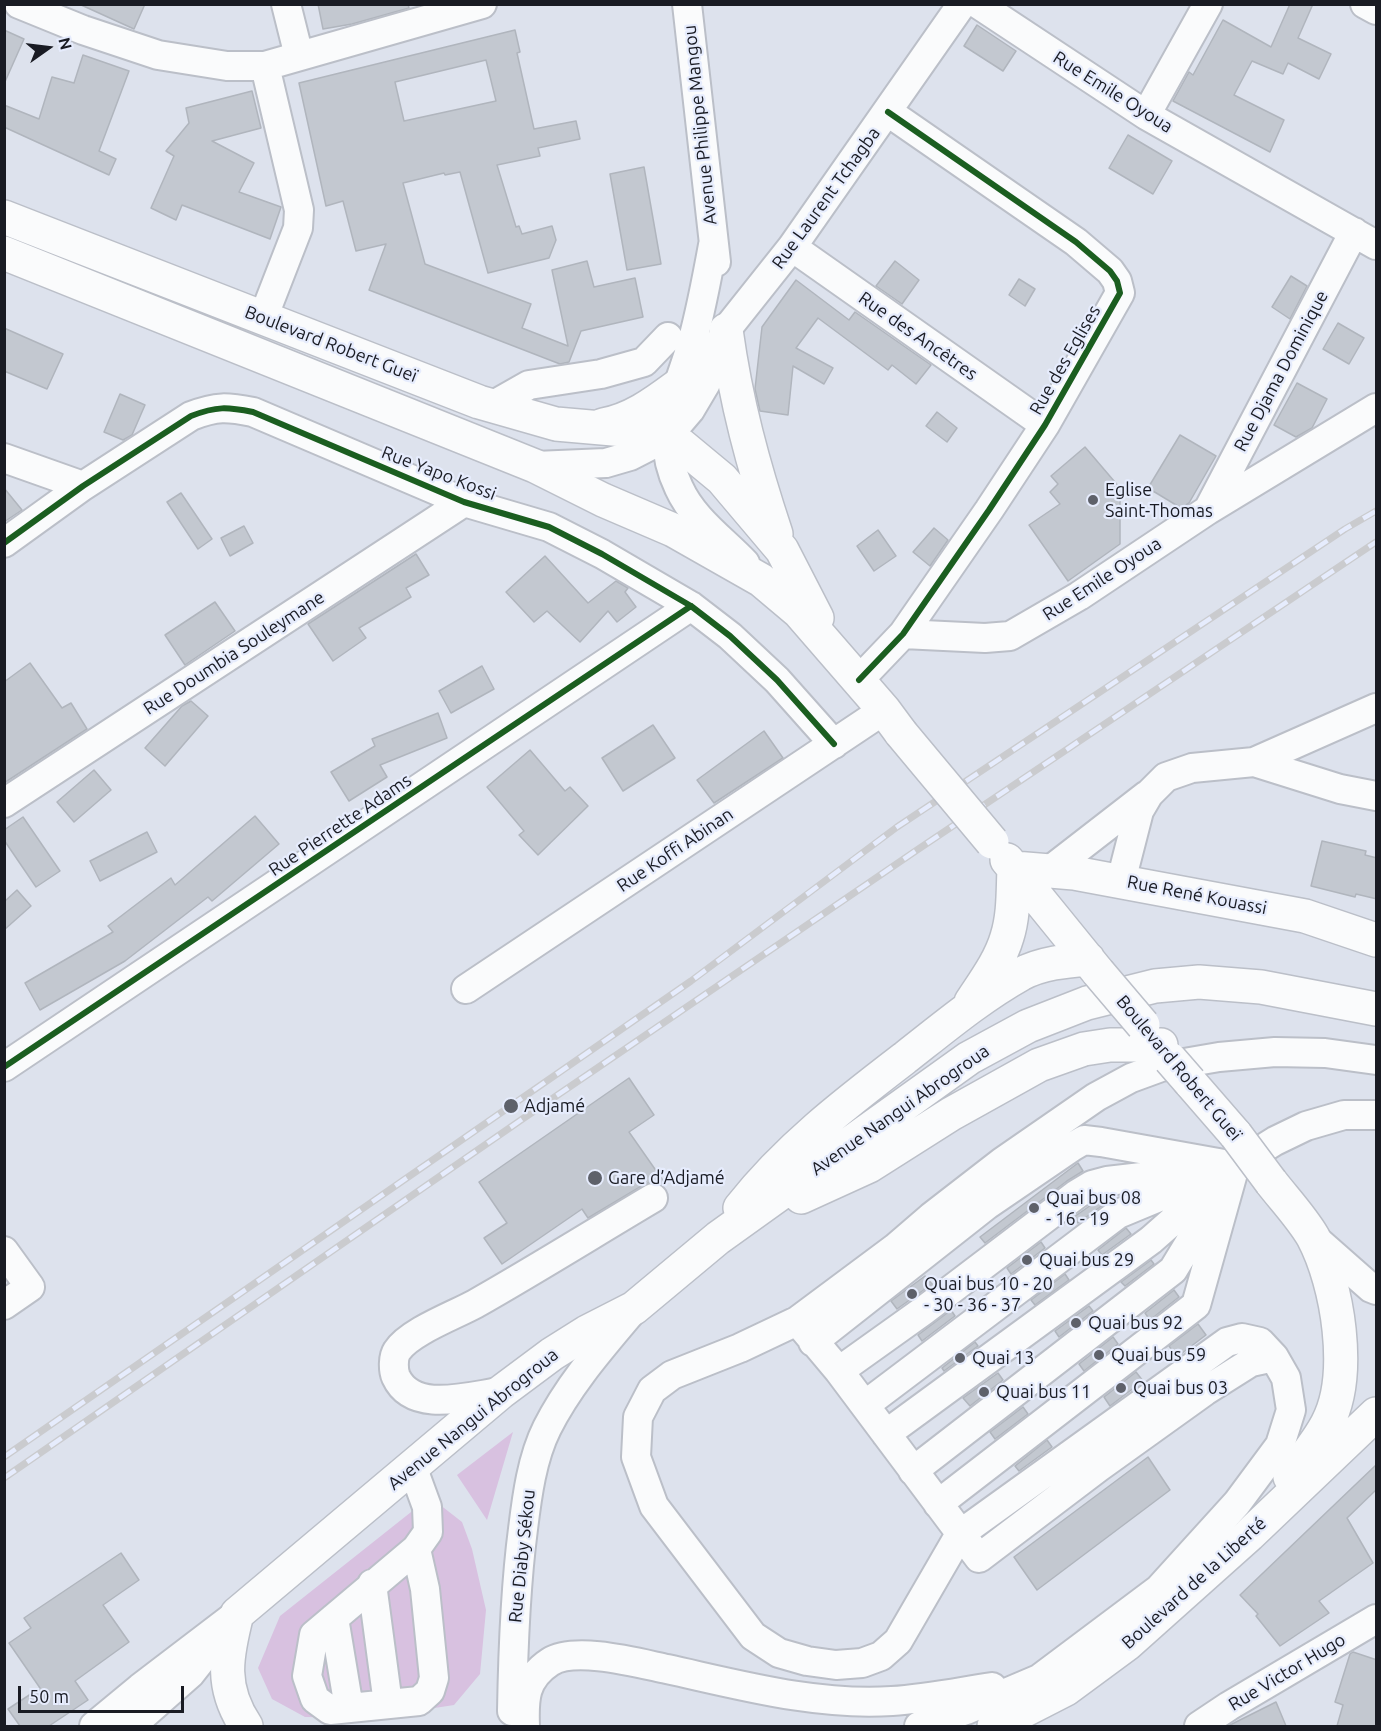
<!DOCTYPE html>
<html>
<head>
<meta charset="utf-8">
<style>
	body { margin:0 }
	#map { position:relative; width:1381px; height:1731px; overflow:hidden; background:#dde2ed; font-family:Ubuntu,sans-serif }
	canvas { display:block }
	.frame { position:absolute; inset:0; border:6px solid #191b23; pointer-events:none }
	.north { position:absolute; left:18px; top:18px; width:60px; height:60px; -webkit-text-stroke:4px #e6ecfd; paint-order:stroke; rotate:76deg; font-size:16px; font-weight:700; line-height:24px; text-align:center; color:#191b23 }
	.north::after { content:''; display:block; margin:auto; width:21px; height:27px; background:#191b23; clip-path:polygon(50% 0,100% 100%,50% 72%,0 100%) }
	.scale { position:absolute; left:18px; top:1686px; width:166px; height:27px; box-sizing:border-box; border:3px solid #191b23; border-top:0; padding-left:8px; font-size:18px; line-height:21px; white-space:nowrap; color:#191b23; -webkit-text-stroke:4px #e6ecfd; paint-order:stroke }
</style>
</head>
<body>
<div id="map">
<canvas width="1381" height="1731"></canvas>
<div class="frame"></div>
<div class="north">N</div>
<div class="scale">50 m</div>
</div>
<script>
const ctx = document.querySelector('canvas').getContext('2d');
ctx.lineJoin = 'round';
function fill(path, color) { ctx.fillStyle = color; ctx.fill(path, 'evenodd'); }
function strokePath(path, color, width, dash) { ctx.strokeStyle = color; ctx.lineWidth = width; ctx.lineCap = dash ? 'butt' : 'round'; ctx.setLineDash(dash || []); ctx.stroke(path); }
function write(font, color, halo, rows, align = 'center') {
  ctx.font = font + ' Ubuntu,sans-serif'; ctx.lineWidth = 4.5; ctx.setLineDash([]); ctx.textBaseline = 'middle'; ctx.strokeStyle = halo; ctx.fillStyle = color; for (const [text, x, y, turn = 0] of rows) {
    ctx.save(); ctx.translate(x, y); ctx.rotate((+turn || 0) * Math.PI / 180); ctx.textAlign = isNaN(turn) ? turn : align; if (halo) ctx.strokeText(text, 0, 0); ctx.fillText(text, 0, 0); ctx.restore();
  }
}
const green = new Path2D(`
	M513,1432L487,1520L457,1475Z
	M430,1497L462,1522L472,1549L486,1610L480,1674L454,1705L370,1718L305,1717L272,1699L258,1668L280,1616Z`);
const building = new Path2D(`
	M79,4H145L134,29Z
	M318,4H408L409,8L352,24L323,29Z
	M1290,4H1313L1298,38L1331,54L1319,79L1288,63L1283,74L1252,61L1234,95L1284,120L1270,152L1173,101L1189,72L1193,75L1223,20L1271,47Z
	M977,25L1016,51L1003,71L964,46Z
	M4,30L24,39L4,84Z
	M515,30L520,52L517,53L534,129L576,121L580,139L538,148L540,156L497,165L516,227L519,226L522,234L552,226L556,240L549,258L488,273L460,172L445,175L444,173L403,183L425,264L531,304L522,328L568,346L552,270L587,261L594,287L635,278L643,317L581,331L569,362L560,364L369,290L386,244L356,251L343,201L326,206L299,83ZM486,60L496,101L404,121L395,82Z
	M83,55L129,71L99,151L116,159L109,175L4,127V105L39,119L52,77L74,83Z
	M252,91L261,128L212,141L254,163L239,192L281,207L270,239L182,205L176,220L151,208L174,156L166,151L189,123L186,108Z
	M1128,135L1172,161L1153,194L1109,168Z
	M644,167L661,264L627,270L610,174Z
	M895,261L919,280L902,304L876,286Z
	M1291,276L1307,286L1290,319L1272,307Z
	M1019,279L1035,289L1025,306L1009,295Z
	M796,280L849,320L855,312L931,365L916,384L892,365L888,370L818,318L796,348L833,368L824,384L793,366L788,415L760,411L755,389L762,327Z
	M1338,323L1364,338L1349,364L1323,349Z
	M4,328L63,354L47,389L4,371Z
	M1297,383L1327,399L1312,428L1296,437L1274,425Z
	M120,394L145,405L132,435L123,440L104,432Z
	M937,412L957,428L947,442L926,426Z
	M1180,435L1216,456L1189,503L1181,508L1148,488Z
	M1085,447L1120,488V544L1068,581L1029,525L1060,504L1050,492L1058,484L1051,476Z
	M4,488L22,510L4,522Z
	M181,493L212,539L198,549L167,502Z
	M244,526L253,543L230,556L221,538Z
	M934,528L948,540L930,566L913,552Z
	M878,530L896,556L874,571L857,546Z
	M416,554L429,575L406,588L411,597L359,628L366,638L333,661L308,624Z
	M545,556L588,603L616,581L628,588L625,592L636,607L617,622L608,611L580,642L547,611L534,622L506,592Z
	M215,602L235,631L185,665L165,635Z
	M30,663L62,708L71,703L87,729L4,783V682Z
	M482,666L494,689L451,713L439,691Z
	M191,701L208,716L165,766L145,748L182,706Z
	M438,713L447,738L380,765L387,777L349,801L331,772L375,746L372,739Z
	M653,725L675,758L623,791L602,758Z
	M764,731L783,758L714,803L697,780Z
	M530,750L565,791L570,787L588,806L538,855L519,835L524,831L487,787Z
	M94,770L111,790L74,822L57,802Z
	M255,816L279,844L212,901L208,897L125,961L40,1010L25,983L113,932L108,926L171,878L175,885Z
	M23,817L60,871L36,887L4,840V830Z
	M147,832L157,852L100,881L90,861Z
	M1322,841L1366,851L1365,855L1377,858V899L1356,894L1355,897L1311,886Z
	M17,890L31,906L4,930V902Z
	M629,1078L654,1115L629,1132L664,1182L661,1184L652,1182L645,1184L588,1218L582,1209L502,1264L484,1238L507,1223L479,1182Z
	M1078,1163L1083,1171L1067,1181L985,1243L980,1237Z
	M1105,1199L1107,1202L1078,1223L1074,1217L1098,1200Z
	M1126,1228L1131,1234L1102,1255L1098,1250Z
	M1041,1242L1045,1248L1011,1274L1007,1268Z
	M1151,1260L1154,1264L1125,1286L1121,1282Z
	M1065,1274L1069,1280L1035,1305L1031,1300Z
	M925,1276L932,1284L897,1309L891,1301Z
	M1174,1290L1179,1297L1150,1320L1145,1313Z
	M1089,1306L1093,1311L1059,1337L1055,1331Z
	M951,1310L955,1316L922,1341L918,1335Z
	M1198,1324L1206,1335L1177,1357L1169,1346Z
	M1113,1337L1118,1344L1084,1371L1079,1364Z
	M975,1342L978,1346L944,1371L942,1368Z
	M1136,1372L1143,1381L1110,1406L1104,1397Z
	M998,1373L1003,1380L970,1406L963,1398Z
	M1023,1407L1028,1414L995,1439L990,1432Z
	M1047,1440L1052,1447L1019,1471L1015,1466Z
	M1148,1457L1170,1490L1037,1590L1014,1557Z
	M1377,1464V1489L1347,1518L1373,1563L1319,1601L1329,1613L1280,1646L1256,1616L1258,1614L1240,1595Z
	M121,1553L139,1580L103,1605L129,1642L75,1681L88,1700L49,1726H20L8,1709L40,1688L9,1643L31,1628L24,1618Z
	M1353,1652L1377,1660V1726H1337L1343,1705L1335,1702L1350,1654Z
	M1276,1702L1286,1726H1228Z`);
const minor = new Path2D(`
	M19,4L83,30L158,55L227,66H265L482,4
	M286,4L299,56
	M687,4L716,262
	M978,4L1146,115L1376,245
	M1365,4L1376,10
	M1146,115L1208,4
	M713,245C707,278 701,310 692,343C677,396 652,432 679,488C693,519 722,539 745,563
	M792,247L1045,425
	M263,318L298,228L299,210L265,66
	M492,406L529,385L601,374L644,362L668,337
	M4,458L83,486
	M535,466L606,463L630,456L667,437L690,410L706,383L715,353L726,330L792,247L962,4
	M1208,510L1354,232
	M4,543L83,486L191,416C217,406 227,407 253,412L464,502L549,527L602,554L691,606L730,636L777,680L834,744
	M903,634L985,638L1010,636L1079,596L1208,510L1376,408
	M859,680L903,634L989,510L1045,425L1120,293L1117,281L1110,271L1076,242L888,112
	M1254,762L1340,789L1376,796
	M4,803L464,502
	M1049,871L1147,795
	M1121,881L1139,811L1149,794L1166,777L1192,768L1254,762L1376,708
	M466,989L884,710
	M4,1067L691,606
	M1312,1236L1371,1288L1376,1290
	M4,1251L30,1287L4,1305
	M797,1321L839,1371L979,1558L1099,1467L1205,1391L1251,1362L1274,1357
	M813,1342L987,1205L1072,1147L1084,1140L1101,1142L1235,1166
	M839,1371L923,1311L1077,1194L1092,1185L1107,1181L1203,1170
	M501,1392C469,1396 413,1414 396,1377C393,1370 393,1357 397,1351C409,1332 455,1315 475,1304C535,1270 594,1233 653,1198
	M865,1405L1118,1214L1200,1180
	M886,1434L1151,1240L1235,1166L1275,1141L1306,1126L1344,1115H1376
	M412,1466L427,1507L428,1532L416,1549L314,1635L307,1676L315,1699L330,1710L419,1701L430,1691L434,1678L425,1589L416,1549
	M913,1471L1173,1270L1216,1199
	M938,1504L1196,1305L1235,1166
	M372,1584L388,1704
	M334,1618L349,1708
	M512,1711C513,1650 515,1590 523,1529C527,1496 532,1458 547,1428C569,1384 602,1347 633,1310
	M94,1726L140,1688L237,1614
	M131,1726L190,1674L212,1646
	M525,1726C524,1700 524,1679 550,1662C575,1646 638,1663 667,1669C740,1685 816,1706 892,1701C926,1699 959,1692 992,1687
	M919,1726L966,1710L1039,1679L1159,1589L1237,1503L1280,1445L1291,1410L1286,1378L1274,1357L1260,1342L1242,1338L1227,1342L960,1534L898,1641L881,1656L862,1663L836,1665L807,1661L779,1653L753,1636L654,1506L636,1457L638,1417L652,1390L672,1375L740,1348L797,1321L895,1248L931,1217L1002,1162L1096,1097L1131,1078L1161,1067L1219,1057L1275,1052L1325,1053L1376,1060
	M1199,1726L1229,1706L1376,1619`);
const major = new Path2D(`
	M4,217L479,402L556,424L636,431L667,437L681,445L722,479L782,550L817,618
	M4,253L535,466L603,500L673,530L761,580L799,612L884,710L901,733
	M726,330C736,402 753,465 776,534
	M603,425C631,420 653,404 676,387
	M1007,860L1098,972
	M1014,868L1074,873L1305,916L1376,940
	M971,1002C984,982 1000,961 1007,937C1014,915 1013,891 1014,868
	M1190,1082L1236,1135
	M1271,1182C1285,1200 1302,1218 1313,1237C1338,1284 1353,1376 1327,1424C1317,1443 1302,1460 1290,1477
	M801,1197L869,1166L951,1114L1039,1065L1084,1049L1110,1045H1161
	M740,1208C787,1148 846,1103 906,1057C943,1028 980,997 1021,974C1042,963 1065,961 1088,959
	M246,1726C220,1687 226,1657 237,1614L501,1392L552,1354L587,1332L634,1308L718,1238L969,1058L1028,1026L1087,1003L1155,986L1199,982L1261,987L1376,1009
	M994,1726L1066,1689L1127,1644L1249,1535L1376,1414`);
const rail = new Path2D(`
	M4,1457L691,981L897,827L1345,529L1376,511
	M4,1478L521,1120L917,850L1376,542`);
const majorBridge = new Path2D(`
	M901,733L992,842
	M1098,972L1143,1025
	M1170,1059L1190,1082
	M1236,1135L1271,1182`);
const cycleway = new Path2D(`
	M4,543L83,486L191,416C217,406 227,407 253,412L464,502L549,527L602,554L691,606L730,636L777,680L834,744
	M859,680L903,634L989,510L1045,425L1120,293L1117,281L1110,271L1076,242L888,112
	M4,1067L691,606`);
const markers = [
	[1093,500,6,"#5e616a"],
	[511,1106,8,"#5e616a"],
	[595,1178,8,"#5e616a"],
	[1034,1208,6,"#5e616a"],
	[1027,1260,6,"#5e616a"],
	[912,1294,6,"#5e616a"],
	[1076,1323,6,"#5e616a"],
	[1099,1355,6,"#5e616a"],
	[960,1358,6,"#5e616a"],
	[1121,1388,6,"#5e616a"],
	[984,1392,6,"#5e616a"]
];
const streetNames = [
	["Rue Emile Oyoua",1113,92,32],
	["Avenue Philippe Mangou",700,125,-96],
	["Rue Laurent Tchagba",826,198,-54],
	["Rue des Ancêtres",918,336,35],
	["Boulevard Robert Gueï",331,344,21],
	["Rue des Eglises",1065,360,-60],
	["Rue Djama Dominique",1281,371,-62],
	["Rue Yapo Kossi",439,473,21],
	["Rue Emile Oyoua",1102,579,-33],
	["Rue Doumbia Souleymane",234,653,-33],
	["Rue Pierrette Adams",340,825,-34],
	["Rue Koffi Abinan",675,850,-34],
	["Rue René Kouassi",1197,895,11],
	["Boulevard Robert Gueï",1179,1068,50],
	["Avenue Nangui Abrogroua",900,1110,-35],
	["Avenue Nangui Abrogroua",473,1419,-39],
	["Rue Diaby Sékou",522,1556,-84],
	["Boulevard de la Liberté",1194,1583,-42],
	["Rue Victor Hugo",1287,1672,-31]
];
const poiNames = [
	["Eglise",1105,490],
	["Saint-Thomas",1105,511],
	["Adjamé",524,1106],
	["Gare d’Adjamé",608,1178],
	["Quai bus 08",1046,1198],
	["- 16 - 19",1046,1219],
	["Quai bus 29",1039,1260],
	["Quai bus 10 - 20",924,1284],
	["- 30 - 36 - 37",924,1305],
	["Quai bus 92",1088,1323],
	["Quai bus 59",1111,1355],
	["Quai 13",972,1358],
	["Quai bus 03",1133,1388],
	["Quai bus 11",996,1392]
];
fill(green, '#d8c1e0');
fill(building, '#c3c8d0');
strokePath(building, '#b0b5bd', 1.5);
strokePath(minor, '#bbbfc8', 32);
strokePath(major, '#bbbfc8', 36);
strokePath(minor, '#fafbfc', 28);
strokePath(major, '#fafbfc', 33);
strokePath(rail, '#cacbce', 7);
strokePath(rail, '#e6ecfd', 4.5, [14]);
strokePath(majorBridge, '#bbbfc8', 36, []);
strokePath(majorBridge, '#fafbfc', 33);
strokePath(cycleway, '#1b5e20', 6);
for (const [x, y, r, color] of markers) { const dot = new Path2D(); dot.arc(x, y, r, 0, 2 * Math.PI); ctx.fillStyle = color; ctx.fill(dot); strokePath(dot, '#e6ecfd', 2); }
write('18px', '#191b23', '#e6ecfd', streetNames);
write('18px', '#191b23', '#e6ecfd', poiNames, 'left');
</script>
</body>
</html>
